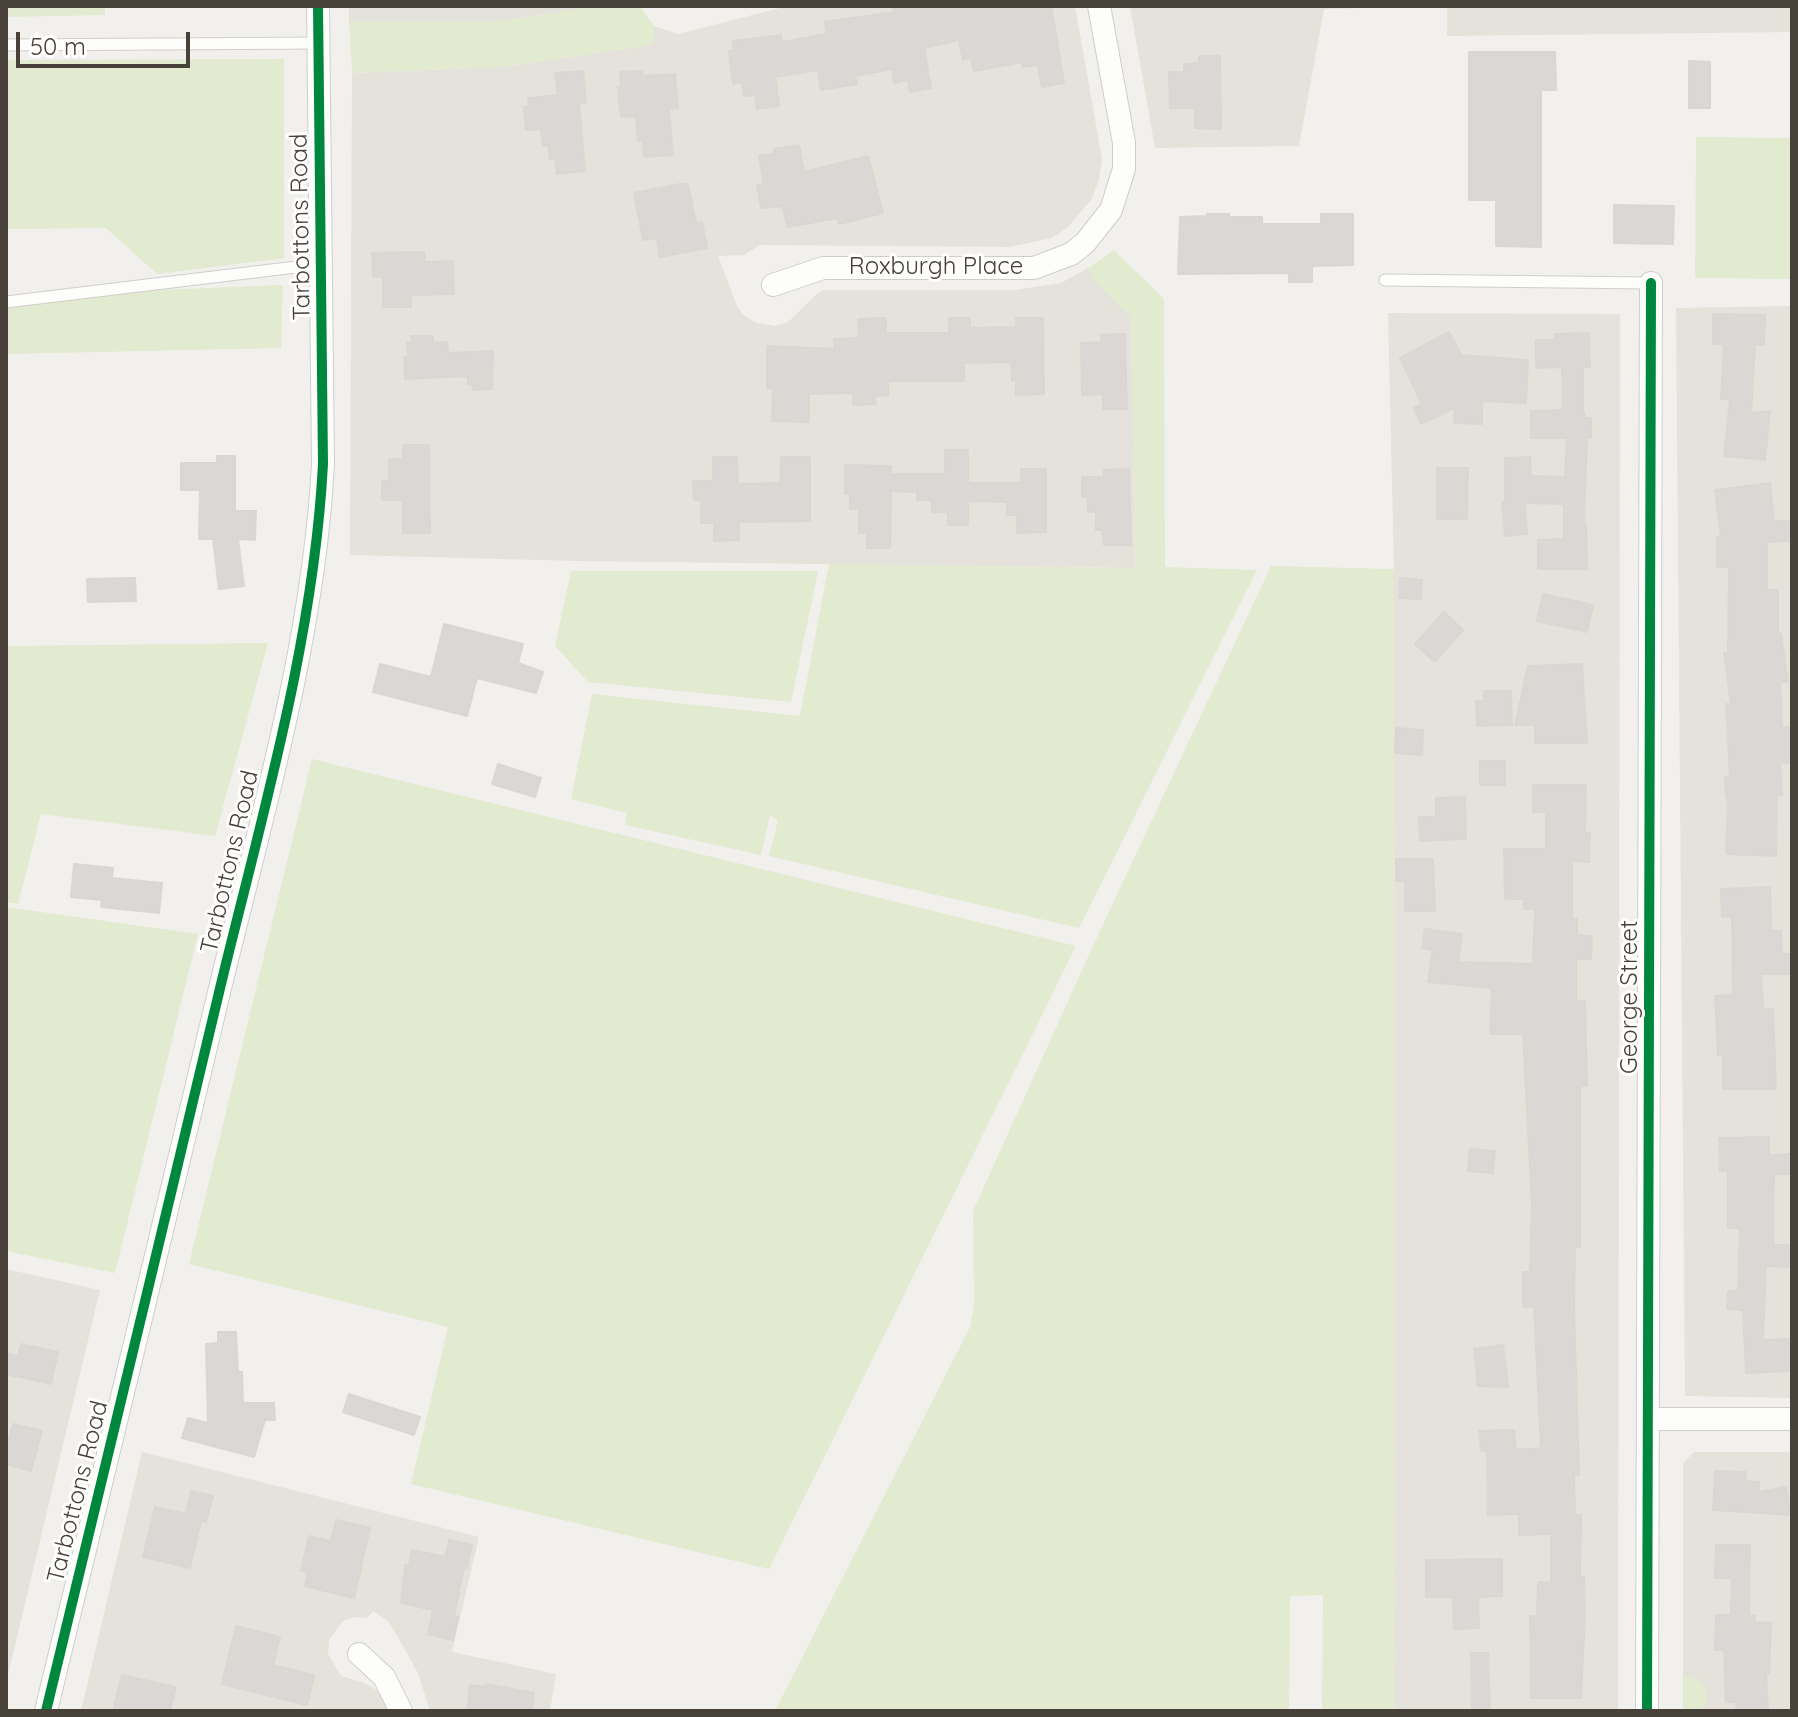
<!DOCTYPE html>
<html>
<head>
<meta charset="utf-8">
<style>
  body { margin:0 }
  #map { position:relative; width:1798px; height:1717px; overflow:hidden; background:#f2f0ed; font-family:Quicksand,sans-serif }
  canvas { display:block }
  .frame { position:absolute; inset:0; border:8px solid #484139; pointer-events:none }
  .scale { position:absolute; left:16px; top:32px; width:174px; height:36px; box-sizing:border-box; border:4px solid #484139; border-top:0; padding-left:10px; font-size:24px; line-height:28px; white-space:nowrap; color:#484139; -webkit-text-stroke:6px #fff; paint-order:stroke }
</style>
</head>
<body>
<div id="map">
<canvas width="1798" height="1717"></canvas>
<div class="frame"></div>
<div class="scale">50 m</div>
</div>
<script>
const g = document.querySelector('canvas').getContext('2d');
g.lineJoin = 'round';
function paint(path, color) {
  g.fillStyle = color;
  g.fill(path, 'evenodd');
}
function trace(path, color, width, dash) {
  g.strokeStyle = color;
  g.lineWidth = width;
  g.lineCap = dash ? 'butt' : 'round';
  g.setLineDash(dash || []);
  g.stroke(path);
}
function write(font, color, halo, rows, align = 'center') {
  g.font = font + ' Quicksand,sans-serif';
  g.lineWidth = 6;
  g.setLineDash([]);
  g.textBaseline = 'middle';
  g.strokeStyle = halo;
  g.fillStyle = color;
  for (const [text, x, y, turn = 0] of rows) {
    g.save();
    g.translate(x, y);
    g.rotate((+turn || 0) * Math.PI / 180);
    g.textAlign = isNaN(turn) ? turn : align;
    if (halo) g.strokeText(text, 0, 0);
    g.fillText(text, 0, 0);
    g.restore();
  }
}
const residential = new Path2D(`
  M349,6H598L503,21H349Z
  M788,6H1075L1102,159L1099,180L1091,200L1068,227L1052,238L1009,247L760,245L744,255L718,256L737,306L743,315L757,323L775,326L788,322L818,293L825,290H1014L1061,283L1088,268L1093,278L1131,317L1135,568L578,561L350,555L352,73L501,67L652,45L654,26L678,34Z
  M1130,6H1792V32L1447,36V6L1324,9L1299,146L1155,148Z
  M1792,306V1398L1685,1396L1676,308Z
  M1388,313L1620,314L1618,1711H1395L1394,569Z
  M6,1269L100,1290L6,1683Z
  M142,1452L479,1537L452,1652L556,1674L550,1711H430L418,1673L398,1637L388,1621L373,1611L367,1618L354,1617L342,1622L329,1640L328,1654L341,1676L364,1683L386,1695V1711H81Z
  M1694,1452H1792V1711H1683V1463Z`);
const green = new Path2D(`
  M6,6H105V15L6,17Z
  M598,6H640L654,26L653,45L501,67L352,73L349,21H503Z
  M284,59V258L157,274L106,228L6,229V60Z
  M1696,137L1792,138V279L1695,278Z
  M1114,250L1164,299L1165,567L1257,570L1079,928L769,856L778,820L770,815L761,855L625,825L627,813L571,799L592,694L800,716L829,564L1135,568L1131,317L1093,278L1088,268Z
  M283,285L281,348L6,354V296Z
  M1271,566L1394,569L1395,1711H1322L1323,1595L1290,1596L1289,1711H775L970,1327L974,1306L973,1211L1092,948Z
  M571,571H818L791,702L588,682L555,646Z
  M268,643L215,836L41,814L18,904L6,902V646Z
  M312,759L1076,946L769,1569L411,1484L448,1327L189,1264Z
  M6,907L198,934L115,1273L6,1251Z
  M1683,1675C1703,1677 1714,1694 1701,1711H1683Z`);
const building = new Path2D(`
  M893,6H1051L1064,83L1042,87L1038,65L1023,67L1022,62L974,71L971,58L963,60L959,40L924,48L931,88L910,92L908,80L894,83L892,69L855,76L857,84L821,90L818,70L775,77L779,106L757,109L755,95L744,96L742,82L733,84L729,51H734L733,41L781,35L782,42L827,34L825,22L894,12Z
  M1469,52H1555L1556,90H1541V247L1496,246V200H1469Z
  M1199,56H1220L1221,129L1195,128V108H1170L1169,72H1184V64L1199,63Z
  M1689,61L1710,62V108H1689Z
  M583,71L586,102L579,103L585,171L557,174L555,158L550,159L548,145L543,146L541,129L526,130L524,107L529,106L528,98L558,95L555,73Z
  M642,71V76L675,74L678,108L669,109L673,155L644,157L643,141H638L636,116L621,117L618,87H621L620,72Z
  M799,145L804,172L868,156L883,213L839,224L838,218L787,227L783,206L761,208L757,185L764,184L759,156L774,154V149Z
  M680,184H688L696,223L702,222L707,248L660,257L657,238L643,240L634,193Z
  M1614,205L1674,206L1673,244L1614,243Z
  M1207,214H1229V217H1262V224H1321V214H1353V265L1312,266V282H1289V273L1178,274L1180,217L1207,216Z
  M424,252L425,262L453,261L454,294L411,295V307H383V277H373L372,253Z
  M1713,314L1765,315L1764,345L1755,344L1751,413L1770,411L1765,460L1724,456L1730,399H1721L1724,344H1713Z
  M886,318V333H949V318H970V328L1016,327V318H1043L1044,394L1016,395V381H1012L1011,362L964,363V381H888V395L875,396L876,404L853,405V393L809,394V422L772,421L773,388H767V346L835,349L834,339L859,338L858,319Z
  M1449,332L1461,355L1528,360L1526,403L1482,401V424L1454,423L1455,408L1421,424L1414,408L1422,404L1400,358Z
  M1589,333L1590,367H1583V410L1585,418H1591V438H1587L1584,523H1586L1587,569H1538V540L1564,539V504L1525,503L1527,534L1505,536L1502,502H1505V458L1530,457L1531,476L1565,477L1567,438H1531V411L1563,410L1562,367L1536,368V340H1555V334Z
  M1125,334L1127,409H1103V394L1082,395L1081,343L1101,342V335Z
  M411,336H433V343L447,342L448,353L493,351L492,389L473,390L472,384H468V376L405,379L404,357H408L407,343H412Z
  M403,445H429L430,533H403V500H382V481H389V459H403Z
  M945,450H968V483H1021V469H1046V532L1017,533V515H1007V502L968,501V525H948V512H932V500H917V492L891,491L890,548H867V533H859V509H850V494H845V465L891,466V474H945Z
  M217,456H235V511H256L255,540L238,539L244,586L219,589L213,539H199L200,490H181V463H217Z
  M713,457H737L738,484L780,483L781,457H810V521L739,522V540L714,541V523H701V500H694L693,481H713Z
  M1437,468H1468L1467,519H1437Z
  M1129,469L1131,545H1104L1102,530H1096V512H1088V496L1082,497V477H1104V470Z
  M1770,483L1774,521H1792V541L1767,542V590H1778V634H1781L1788,682H1780L1782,728L1792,727V762L1780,763L1782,795L1777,796L1776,856L1726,854L1728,798H1726L1725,778L1730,777L1726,704H1731L1724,653H1728L1729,567H1717V537H1721L1715,490Z
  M135,578L136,601L88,602L87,579Z
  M1400,578L1422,580L1421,599L1399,598Z
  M1543,594L1593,605L1587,632L1537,621Z
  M1444,612L1463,630L1435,662L1415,644Z
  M444,624L523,644L518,663L543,672L536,693L477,678L467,716L373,692L380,664L431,677Z
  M1582,664L1587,743H1535V725H1515L1528,666Z
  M1484,691H1511L1512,725L1477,726L1476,701H1484Z
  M1396,728L1423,730L1422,755L1395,753Z
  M1480,761H1505V785H1480Z
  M498,764L541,778L535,797L492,784Z
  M1533,785H1586L1585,833H1590L1589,862L1572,861V919H1577V935L1592,936L1591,959H1576V1002L1585,1001L1587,1086H1580V1247L1575,1246L1574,1307L1579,1475H1574L1575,1515H1581L1580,1577H1584L1585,1616L1581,1698H1531L1530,1616H1537L1538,1582L1551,1583V1534L1519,1535V1514L1488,1515L1487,1451H1481L1479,1431L1514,1430L1516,1450L1541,1448L1534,1307H1523V1272H1530L1532,1205L1523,1034H1490L1492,988L1428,982L1433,950L1422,948L1425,929L1462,934L1458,962L1533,964L1535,909H1524V899H1505L1504,849H1546V812H1533Z
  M1465,797L1466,839L1420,841L1419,817H1436V798Z
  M1396,859H1433L1435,911H1405V881H1396Z
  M74,864L113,868L112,878L162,883L159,913L101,907L102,900L71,897Z
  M1770,887L1771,931H1781L1782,954H1792V974H1761L1763,1010L1773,1009L1776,1089H1723V1055H1718L1715,996L1733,995L1732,916L1722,917L1721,889Z
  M1769,1137V1155L1792,1154V1174H1774L1773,1245H1792V1267L1766,1266L1763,1340L1792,1339V1371L1746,1373L1743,1310L1727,1309L1728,1291H1738L1740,1228H1728V1171H1720L1719,1138Z
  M1470,1149L1495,1151L1493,1173L1468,1171Z
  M218,1332H236L238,1372H242L243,1403H274L275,1420H265L254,1457L182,1438L188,1418L208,1423L206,1344L218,1343Z
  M21,1344L58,1352L51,1384L6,1374V1353L18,1356Z
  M1503,1345L1508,1387L1478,1386L1474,1349Z
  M349,1394L420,1417L414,1435L343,1412Z
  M13,1424L42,1431L31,1471L6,1464V1449Z
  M1715,1471L1746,1472L1745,1481L1759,1482V1492L1786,1487L1791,1515L1713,1510Z
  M191,1491L213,1496L206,1522L201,1521L190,1568L143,1557L155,1507L186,1514Z
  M336,1520L370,1528L354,1598L305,1586L308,1572L301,1571L309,1536L331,1541Z
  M449,1540L472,1545L467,1568L464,1567L454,1616L458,1617L453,1640L428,1634L433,1610L401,1603L405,1565L409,1566L412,1550L445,1557Z
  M1716,1545H1750L1749,1616H1755V1622L1771,1623L1769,1674H1766L1768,1711H1737L1736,1702H1726L1724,1650H1715L1716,1615H1731L1732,1578H1715Z
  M1502,1559V1596L1478,1597L1479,1628L1454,1629L1453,1597H1426V1560Z
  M236,1626L280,1637L273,1665L314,1675L307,1705L222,1684Z
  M1471,1653H1488L1490,1711H1472Z
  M122,1675L176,1687L170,1710L158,1707L156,1711H113Z
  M486,1684L534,1693L532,1711H467L470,1685L485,1687Z`);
const service = new Path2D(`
  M6,45L318,43
  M1385,280L1651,283
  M6,302L321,264`);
const minor = new Path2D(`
  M773,285L823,268H1034L1071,254L1085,243L1111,210L1124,169V143L1099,6
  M1650,1419H1792
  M359,1654L384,1677L401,1711
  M46,1711C105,1467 164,1224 222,980C263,812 314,637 323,464L318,6
  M1647,1711L1651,283`);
const cycleway = new Path2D(`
  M46,1711C105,1467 164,1224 222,980C263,812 314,637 323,464L318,6
  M1647,1711L1651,283`);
const streetNames = [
  ["Tarbottons Road",301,227,-91],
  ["Roxburgh Place",936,267],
  ["Tarbottons Road",230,862,-77],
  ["George Street",1630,997,-90],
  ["Tarbottons Road",78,1492,-76]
];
paint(residential, '#e5e1db');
paint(green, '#e2eacf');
paint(building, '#dad7d4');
trace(building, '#dad7d3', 2);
trace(service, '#d0cecb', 13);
trace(minor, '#d0cecb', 24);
trace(service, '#fdfdfc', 11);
trace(minor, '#fdfdfc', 22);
trace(cycleway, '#00873e', 10);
write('24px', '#484139', '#fff', streetNames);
</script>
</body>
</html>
